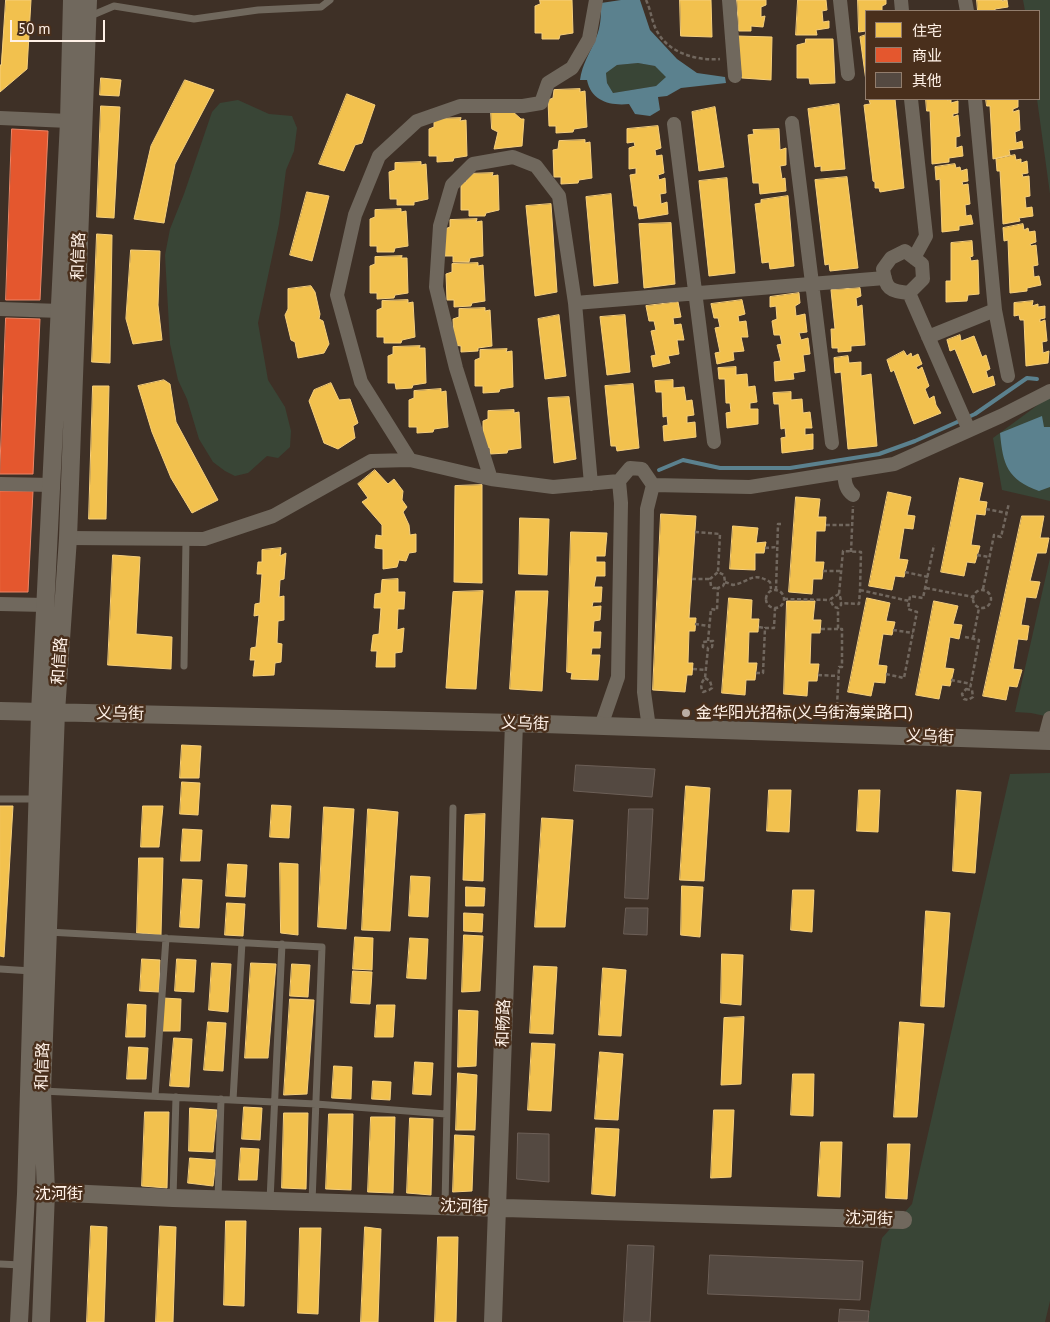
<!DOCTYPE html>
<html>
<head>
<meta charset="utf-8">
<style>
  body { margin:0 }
  #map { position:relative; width:1050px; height:1322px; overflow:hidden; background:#3e3026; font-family:"PT Sans","Noto Sans SC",sans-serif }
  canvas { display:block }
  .legend { position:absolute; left:865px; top:10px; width:175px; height:90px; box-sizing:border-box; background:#492f1c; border:1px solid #927d6d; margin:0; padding:6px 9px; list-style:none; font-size:15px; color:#fff1e7 }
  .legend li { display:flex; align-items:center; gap:10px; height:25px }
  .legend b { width:25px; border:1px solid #927d6d }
  .scale { position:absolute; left:10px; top:20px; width:95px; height:22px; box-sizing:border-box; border:2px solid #fff1e7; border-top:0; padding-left:6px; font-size:15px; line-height:18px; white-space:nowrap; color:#fff1e7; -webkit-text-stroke:4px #492f1c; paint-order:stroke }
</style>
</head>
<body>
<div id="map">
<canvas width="1050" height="1322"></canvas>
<ul class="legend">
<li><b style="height:14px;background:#f2c14e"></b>住宅</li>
<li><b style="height:14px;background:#e4572e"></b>商业</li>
<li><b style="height:14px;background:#544941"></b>其他</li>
</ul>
<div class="scale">50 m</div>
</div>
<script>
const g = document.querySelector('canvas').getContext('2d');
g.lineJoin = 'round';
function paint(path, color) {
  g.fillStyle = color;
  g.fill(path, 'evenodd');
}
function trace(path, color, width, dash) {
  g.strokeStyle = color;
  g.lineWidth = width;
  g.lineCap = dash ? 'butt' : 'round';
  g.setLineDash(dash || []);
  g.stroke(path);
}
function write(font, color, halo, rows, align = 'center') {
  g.font = font + ' "PT Sans","Noto Sans SC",sans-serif';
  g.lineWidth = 5;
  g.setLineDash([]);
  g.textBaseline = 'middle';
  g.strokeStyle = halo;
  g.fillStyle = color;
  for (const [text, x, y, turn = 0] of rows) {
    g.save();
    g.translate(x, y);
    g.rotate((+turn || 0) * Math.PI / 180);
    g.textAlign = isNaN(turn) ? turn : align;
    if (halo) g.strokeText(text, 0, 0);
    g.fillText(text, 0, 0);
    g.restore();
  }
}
const green = new Path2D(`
  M1023,0H1050V194L1037,99H1039V11H1025Z
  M638,63L655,66L667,77L656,86L613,93L607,83L606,73L617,65Z
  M238,100L269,114L292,116L297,128L294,151L286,170L279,224L258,323L268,380L285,407L291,431L290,447L278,458L267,456L248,473L235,476L225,471L213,462L199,439L187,399L178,380L170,344L165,255L170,229L184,194L212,112L220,103Z
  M1050,396V501L1002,490L993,438Z
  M1050,558V717L1031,713L1015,712Z
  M1050,773V1301L1045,1322H868L882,1238L912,1204L1010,774Z`);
const water = new Path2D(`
  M621,0H640L650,30L677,59L697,73L725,77L726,83L681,88L667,96L658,97L660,110L650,116L635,114L629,104C610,106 591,101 587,80H580C582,64 590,53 596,38C601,27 601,15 601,3ZM638,63L655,66L666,77L656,86L613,93L607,83L606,73L617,65Z
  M1042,416L1044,427H1050V487L1039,491C1007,479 1003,465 1000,433Z`);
const homes = new Path2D(`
  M6,0H31L27,69L0,92V65H1Z
  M540,0H572L573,33L560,35L559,39H542V33H535V6L540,4Z
  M680,0H711L712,37L681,36Z
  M737,0H766V5L761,7V17L765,16L763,27L751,26V31H739Z
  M798,0H826L827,10L822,11L823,22L829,21V28L816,30L817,35H796Z
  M858,0H886V4L882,6V11H866V31L859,32Z
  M977,0H1002V1L1007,0L1008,7L995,9V11H978Z
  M866,35V81L860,37Z
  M737,36L772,37L771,80L742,78Z
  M806,39H833L835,83L810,84L809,78H797V45L805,43Z
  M101,78L121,80L119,96L100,95Z
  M185,80L214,90L175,164L164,223L134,219L151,146Z
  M580,89V92L585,91L587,127L574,129L573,132L556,133V126H549L548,100L553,98L554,90Z
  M347,94L375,105L362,143L355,145L344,171L319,164Z
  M869,99H895L904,188L880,192L879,188H875V182L873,181L864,105L870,104Z
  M926,99H946L947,100L951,99V103L958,101V113L953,114V117L958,115L960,136L956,137V148L962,146L963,156L949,158V162L932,164L930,111H927Z
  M986,99H1018V107L1013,109V112L1019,110L1020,130L1015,132L1016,143L1022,141L1023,148L1009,150L1010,155L993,159L990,106H987Z
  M839,104L845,169L821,171V166L815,167L808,109Z
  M101,106L120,107L114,218L97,217Z
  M715,107L724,167L699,171L692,112Z
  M491,111H512L521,119H524L522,146L494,149L498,132L492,129Z
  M461,118L460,121L466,120L467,156L454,158L453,161L437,162V156H429V129L434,127V119Z
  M658,126L661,148L655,150L656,156L662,155L664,173L658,175L659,180L665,178L666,193L660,194L661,204L667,202L668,214L639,219L637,206H634L630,175L636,174V168L629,169V148L635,146L634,142L627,143V129Z
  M779,129L780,150L786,148V165L780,166L782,179L785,178L786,191L760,194L759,183H753L748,135L754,134L753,130Z
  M585,140V143L590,142L592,178L579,180L578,183L561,184V177H554L553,150L558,149L559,141Z
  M1015,155L1016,160L1021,159V163L1027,161L1028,173L1022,174L1023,177L1029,176L1030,196L1025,197L1026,208L1032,207L1033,216L1019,218L1020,221L1003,224L1000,171H997L996,159Z
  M421,162V165L426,164L428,199L414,202V205H397V199H390L389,172L395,170V163Z
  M955,164L956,168L960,167L961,171L967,169L968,181L962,182L963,185L968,184L970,204L965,205L966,216L971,215L973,224L959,226V230L942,232L940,179L936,180L935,167Z
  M493,173L492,176L498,175L499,210L486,213L485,216H469V210H461V183L466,182V174Z
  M847,177L858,268L830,271L829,264L825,265L815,180Z
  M727,178L735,273L709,276L699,181Z
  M307,192L329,196L312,261L290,255Z
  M611,194L618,283L594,286L586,197Z
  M788,196L794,266L770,269L769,262L762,263L755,204L761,203V200Z
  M551,204L557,292L535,296L526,206Z
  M401,209V212L406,211L408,246L395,248L394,252H377V246H370V219L375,217V210Z
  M477,219L476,222L482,221L483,256L470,258L469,262H453V256H445V229L450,227V220Z
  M671,223L675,284L644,288L639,224Z
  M1023,224L1024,230L1028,228L1029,232L1035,231L1036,242L1030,244L1031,246L1036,245L1038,265L1033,266L1034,277L1039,276L1041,285L1027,288V291L1010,293L1008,240L1004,241L1003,228Z
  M97,234L112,235L110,363L92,362Z
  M972,241L973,256L970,257L971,261L978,260L979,294L968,295L967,301L946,302V281H951V243Z
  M131,250L160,251L158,305L162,340L133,344L126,319Z
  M402,256L401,258H407L408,293L395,295L394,298L377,299V293H370V266L375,264V257Z
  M478,263V266L483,265L485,301L472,303L471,306L454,307V300H447L446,274L452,272V264Z
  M311,286L315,292L320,314L319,319L323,321L329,344L324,353L298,358L295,342L291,340L285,315L288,309V289Z
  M860,288L861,296L856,298L857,307L862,305L865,345L851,346V351L838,352V348H832L831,329H835L831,290Z
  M799,293L800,303L795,306L796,316L805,314L807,332L799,333L801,340L808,338L810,354L803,355L805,371L793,373L794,379L775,381L774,362L781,361L777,345L782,344L780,335H774L772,321L777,319L776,306L770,307V297Z
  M408,300V303L413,302L415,337L402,340L401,343H384V337H377V310L382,308V301Z
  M742,300L745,314L738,316L739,322L746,321L748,337H741L744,351L733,352L734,360L717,364L715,353L720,352L715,328L720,327L718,318H714L711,304Z
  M1033,301L1032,306L1038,304V307L1045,306V318L1040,319V322L1045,320L1047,341L1042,342L1043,353L1049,351L1048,363L1026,366L1024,320H1020L1019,315L1014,316V303Z
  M678,302L681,317L673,318L674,325L681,324L684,340H677L679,354L668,356L670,363L653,367L651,356L656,355L651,331L656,330L654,321H649L646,306Z
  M485,308V311L490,310L492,346L478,348V351L461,352V346L454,345L453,319L459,317V309Z
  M559,315L566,376L545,379L538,319Z
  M625,315L630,372L607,375L600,317Z
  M960,335L961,341L974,336L982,357L986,355L990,369L986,371L988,378L993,376L995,385L973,393L955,349L950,351L947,340Z
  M420,346L419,348H425L426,383L413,385L412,388L396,389L395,383H388V356L393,354V347Z
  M507,349L506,352L512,351L513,387L500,389L499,392L483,393V386H475V360L480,358V350Z
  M904,351L907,356L911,353L912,357L918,354L922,364L916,367L918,370L922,367L929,386L925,389L929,399L934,396L936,405L941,413L914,424L894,370L891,372L887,360Z
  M848,356L849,363L861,362V376L871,374L877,446L848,449L841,372L835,373L834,358Z
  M736,367V375L747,374L748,387L755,386L757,402L750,403V409H758V424L727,428L726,413L731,412L730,403H726L725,379H719L718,368Z
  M164,380L170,384L176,422L218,500L192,513L171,478L152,432L138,386Z
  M673,380V388L684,387L686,401L692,400L694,415L687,416V423L695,422L696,437L664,441L663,426L668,425L667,416L663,417L662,392H656L655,381Z
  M331,383L339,400L350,399L358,423L353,426L355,438L338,449L324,443L309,401L314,390Z
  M633,384L639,448L617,451L616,446H611L605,386Z
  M93,386H109L106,519H89Z
  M441,389V392L446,391L448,427L434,429L433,432L417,433V427H409V400L414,398V391Z
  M791,392V400L802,399L803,413L810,412L812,428H805V435L813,434V449L782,453L781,438L786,437L785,428L781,429L779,404H774L773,393Z
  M569,397L576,459L554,463L548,398Z
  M514,410V413L519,412L521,448L508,450L507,453L490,454V448L483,447V421L488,419V411Z
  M375,470L388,484L394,479L403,491L402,500L407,507L403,512L409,525L410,535L416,534V552L409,553L406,561L399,560L397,567L383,569V549L375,548L376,535L382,536V525L362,502L368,498L358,484Z
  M960,478L983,483L979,501L987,502L985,515L976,514L971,545L980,546L975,563L967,562L964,576L941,572Z
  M482,485V583L454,582L455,486Z
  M888,492L911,497L907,515L915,516L913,529L904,528L899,559L908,560L904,577L895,576L892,590L869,586Z
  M796,497L820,499L818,517H826L825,531H816L815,562H824L822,579H813L812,594L789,592Z
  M661,514L696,516L689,618H696L695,631H689L688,663H693L692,675H687L685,692L653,690Z
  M1022,516H1044L1040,538H1049L1046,553H1037L1030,581L1040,582L1036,598L1026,597L1021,625L1029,626L1027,640L1018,639L1013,669L1022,670L1017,687L1009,686L1006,700L983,696Z
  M520,518L549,519L547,575L519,574Z
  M733,526L758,528L756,543L766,542L764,553H755V570L730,569Z
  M571,532L607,533L605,556H596V562H605V576H596L594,587H602L601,602H593L592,607L601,606L600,620L594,621L593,632H601L600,648H592L591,655H600L598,680L571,679L572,673L567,672Z
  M281,548L280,556L286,553L284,579L280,580L279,597L284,596V620L278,621L277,643L282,644L281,662L275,663L274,675L253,676L255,660H250L251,648L256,647L259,615L254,616L255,604L260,603L262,574H257L258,562H262V550Z
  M113,555L140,557L136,634L172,637L171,669L108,665Z
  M398,579V592H405L404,609H398L397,630L404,628L402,652L395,653V667H376L377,651H371L373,635L379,634L381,608H374L375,594L381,593L382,580Z
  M483,591L476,689L446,688L453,592Z
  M516,591H548L542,691L510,689Z
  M729,598L752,600L751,619H759L758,632H749L748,663H757L755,680H746L745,695L722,693Z
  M867,598L890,603L886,621L895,622L892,635L883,634L878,665L887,666L885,683L874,682L871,696L848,692Z
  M787,601H815L813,620H821L820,633H811L810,664H819L817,681H808L807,696L784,694Z
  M934,601L958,606L953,624L962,625L959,639L950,637L945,668L954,669L950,686L942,685L939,699L916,695Z
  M182,745L201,746L199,778H180Z
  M182,782L200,783L198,815L180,814Z
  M686,786L710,788L704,881L680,880Z
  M769,790H791L789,832L767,831Z
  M859,790H880L878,832L857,831Z
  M957,790L981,792L975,873L953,871Z
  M272,805L291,806L289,838L270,837Z
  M0,806H13L4,957L0,956Z
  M143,806H163L159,847H141Z
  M324,807L354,809L346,929L318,927Z
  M368,809L398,812L390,931L362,930Z
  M485,814L483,881L463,880L465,815Z
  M542,818L573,820L565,927H535Z
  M183,829L202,830L200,861H181Z
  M139,858H163L161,935L137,933Z
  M280,863L298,864V935L281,933Z
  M228,864L247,865L245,897L226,896Z
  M411,876L430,877L428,917L409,916Z
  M183,879L202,880L199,928L180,927Z
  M682,886L703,887L700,937L681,935Z
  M466,887L485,888L484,906H466Z
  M793,890H814L812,932L791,930Z
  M227,903L245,904L243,936L225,935Z
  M926,911L950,913L944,1007L921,1006Z
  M464,913L483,914L482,932L464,931Z
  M464,935L483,936L480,991L462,992Z
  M355,937L373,938L372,970L353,969Z
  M410,938L428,939L426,979L407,978Z
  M722,954L743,955L741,1005L721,1003Z
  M142,959L160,960L159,992L140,991Z
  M177,959L196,960L194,992L175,991Z
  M212,963L231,964L228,1012L209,1010Z
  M251,963L276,964L268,1058H245Z
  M292,964L310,965L308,997L290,996Z
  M534,966L557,967L553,1034L530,1033Z
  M603,968L626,970L621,1036L599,1035Z
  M353,971L372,972L370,1004L351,1003Z
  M163,998L181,999L180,1031H161Z
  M290,999L314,1000L307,1094L284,1095Z
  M128,1004L146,1005L145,1037H126Z
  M377,1005H395L393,1037H375Z
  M459,1010L478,1011L476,1066L458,1067Z
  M744,1017L741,1084L721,1085L724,1018Z
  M208,1022L226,1023L223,1071L204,1070Z
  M900,1022L924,1024L917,1117H894Z
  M174,1038L192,1039L189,1087L170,1086Z
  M532,1043L555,1044L551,1111L528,1110Z
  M129,1047L148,1048L146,1079H127Z
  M600,1052L623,1054L618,1120L595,1119Z
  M415,1062L433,1063L431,1095L413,1094Z
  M334,1066L352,1067L351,1099L332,1098Z
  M458,1073L477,1075L475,1130H456Z
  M793,1074H814L813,1116L791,1115Z
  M373,1081L391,1082L390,1100L372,1099Z
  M244,1107L262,1108L260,1140L242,1139Z
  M190,1108L217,1110L213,1152L189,1151Z
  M714,1110H734L731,1177L711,1178Z
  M145,1112H169L167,1188L142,1186Z
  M284,1113H308L306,1189L282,1188Z
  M329,1114H353L351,1190L326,1189Z
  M371,1117H395L393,1193L368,1192Z
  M410,1118L433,1119L431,1195L407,1193Z
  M596,1128L619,1129L615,1196L592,1194Z
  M455,1135L474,1136L472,1191L453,1192Z
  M821,1142H842L840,1197L818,1196Z
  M888,1144H910L907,1199L886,1198Z
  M241,1148L259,1149L257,1180H239Z
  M190,1158L216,1160L213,1186L188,1183Z
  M226,1221H246L244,1306L224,1305Z
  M91,1226L107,1227L104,1322H87Z
  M160,1226L176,1227L173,1322H156Z
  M365,1227L381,1229L378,1322H361Z
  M300,1228H321L318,1314L298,1313Z
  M438,1237H458L456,1322H435Z`);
const shops = new Path2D(`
  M12,129L48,131L40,300H6Z
  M6,318L40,319L33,474H0Z
  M0,491H33L28,592H0Z`);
const stream = new Path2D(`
  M659,470L683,460L720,468H790L879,454L915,441L975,414L1027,378L1037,379`);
const building = new Path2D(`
  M576,765L655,769L652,797L574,791Z
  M629,809H653L648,899L625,898Z
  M626,908H648L647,935L624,934Z
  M518,1133L549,1134V1182L517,1179Z
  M628,1245L654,1246L650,1322H624Z
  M710,1255L863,1261L860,1300L708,1294Z
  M840,1309L869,1311L868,1322H839Z`);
const path = new Path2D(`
  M646,0C651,10 652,24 658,33C670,54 699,61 720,59
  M986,509L1007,513
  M826,525H852
  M695,532L720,534L718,572
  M765,548L777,547
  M851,552L853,506
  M977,555L989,557
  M823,571H841
  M905,572L928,577
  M692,579H710
  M725,582L733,585C750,582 752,571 770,582L771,589
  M926,588L973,597
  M983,589L994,535L1001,537L1009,503
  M973 599a9 9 0 1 1 18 0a9 9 0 1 1-18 0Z
  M766 599a9 9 0 1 1 18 0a9 9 0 1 1-18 0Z
  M776,590L778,524H783
  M860,590L909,601
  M839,594L832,598L830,600L834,607L838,608L841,605C841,601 841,598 839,594L843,551L861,552L860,590L859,604L841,603
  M784,599L830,600
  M695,624L709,626
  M759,627L765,628
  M821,629H838
  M893,630L913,633
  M965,637L979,640L970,689
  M973,639L979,608
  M708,641L711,609L717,610L718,588L723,586L725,582L724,575L718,572L710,579L711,586L713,588H718
  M693,669L706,670
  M756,673H763L765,628H774L775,608
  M886,674L904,678L917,612L908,609L910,596L923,598L934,545
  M818,675L838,676
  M705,678L710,681L712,688L709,690L703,692C700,686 701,683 705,678L708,648L712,647L713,641L703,642V647L708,648
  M951,680L971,684
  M966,689L972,690L973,697L968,700L964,699L962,694Z
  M837,706L839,667H842V629H838V608`);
const service = new Path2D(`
  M88,17L114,6L194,19L258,10L321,7L330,0
  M184,666L186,539
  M0,799H37
  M48,932L322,947L312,1202
  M0,969L32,971
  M42,1091L316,1104L446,1114
  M155,1096L166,938
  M233,1100L242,942
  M173,1197L176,1097
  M218,1199L221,1099
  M270,1200L282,944
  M445,1206L453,808
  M0,1264L21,1265`);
const minor = new Path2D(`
  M596,0L589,39L572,68L548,83L541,103L523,106H460L417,121L379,156L355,215L337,295L361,382L410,460L491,479L553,487L619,481
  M729,0L735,76
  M840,0L848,74
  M901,0L902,11
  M965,0L967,11
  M911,99L926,236L914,258
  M0,118L69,121
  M792,123L832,443
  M674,124L714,442
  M905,251L922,264L923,279L909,293C889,291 886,289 883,269L891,258Z
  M909,293L969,430
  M575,303L885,278
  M0,309L61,311
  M995,310L1008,376
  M928,337L995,310L975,99
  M844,472C845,482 845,489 853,495
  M491,479L456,368L436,287L440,226L452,185L473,164L513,157L536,166L559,196L575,303L591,484
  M0,484L52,485
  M653,485L750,487L894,464L1001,416L1050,391
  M68,538L204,539L273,516L371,461L410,460
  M0,604L45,605
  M601,726L618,677L621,503L619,481L630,468L642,469L653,485L647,509L644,692L649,728
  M1044,741L1050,718`);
const tertiary = new Path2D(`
  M0,711L514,723L1050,741
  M34,1193L46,1192L173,1198L903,1220
  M19,1322L26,1194L40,713L69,121L72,0
  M41,1322L46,1192L42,1091L56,712L68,538L88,0
  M493,1322L514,723`);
const markers = [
  [686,713,5,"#bbada3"]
];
const streetNames = [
  ["和信路",79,256,-88],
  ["和信路",60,661,-86],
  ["义乌街",120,714,1],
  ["义乌街",525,724,2],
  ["义乌街",930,737,2],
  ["和畅路",504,1023,-88],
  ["和信路",43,1066,-88],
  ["沈河街",59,1194],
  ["沈河街",464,1207,2],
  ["沈河街",869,1219,2]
];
const poiNames = [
  ["金华阳光招标(义乌街海棠路口)",696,713]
];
paint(green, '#394536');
paint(water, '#5b818e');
paint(homes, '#f2c14e');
trace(homes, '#f6cf7c', 1);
paint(shops, '#e4572e');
trace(shops, '#ec8566', 1);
trace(stream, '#5b818e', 4);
paint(building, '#544941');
trace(building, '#6c5f57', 1);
trace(path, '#71675e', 2.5, [4, 2.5]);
trace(service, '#70685d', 7);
trace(minor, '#70685d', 14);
trace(tertiary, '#70685d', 18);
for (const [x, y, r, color] of markers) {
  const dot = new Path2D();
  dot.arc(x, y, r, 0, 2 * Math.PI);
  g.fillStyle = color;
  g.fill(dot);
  trace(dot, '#492f1c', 2);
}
write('16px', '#fff1e7', '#492f1c', streetNames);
write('16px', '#fff1e7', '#492f1c', poiNames, 'left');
</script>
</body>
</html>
